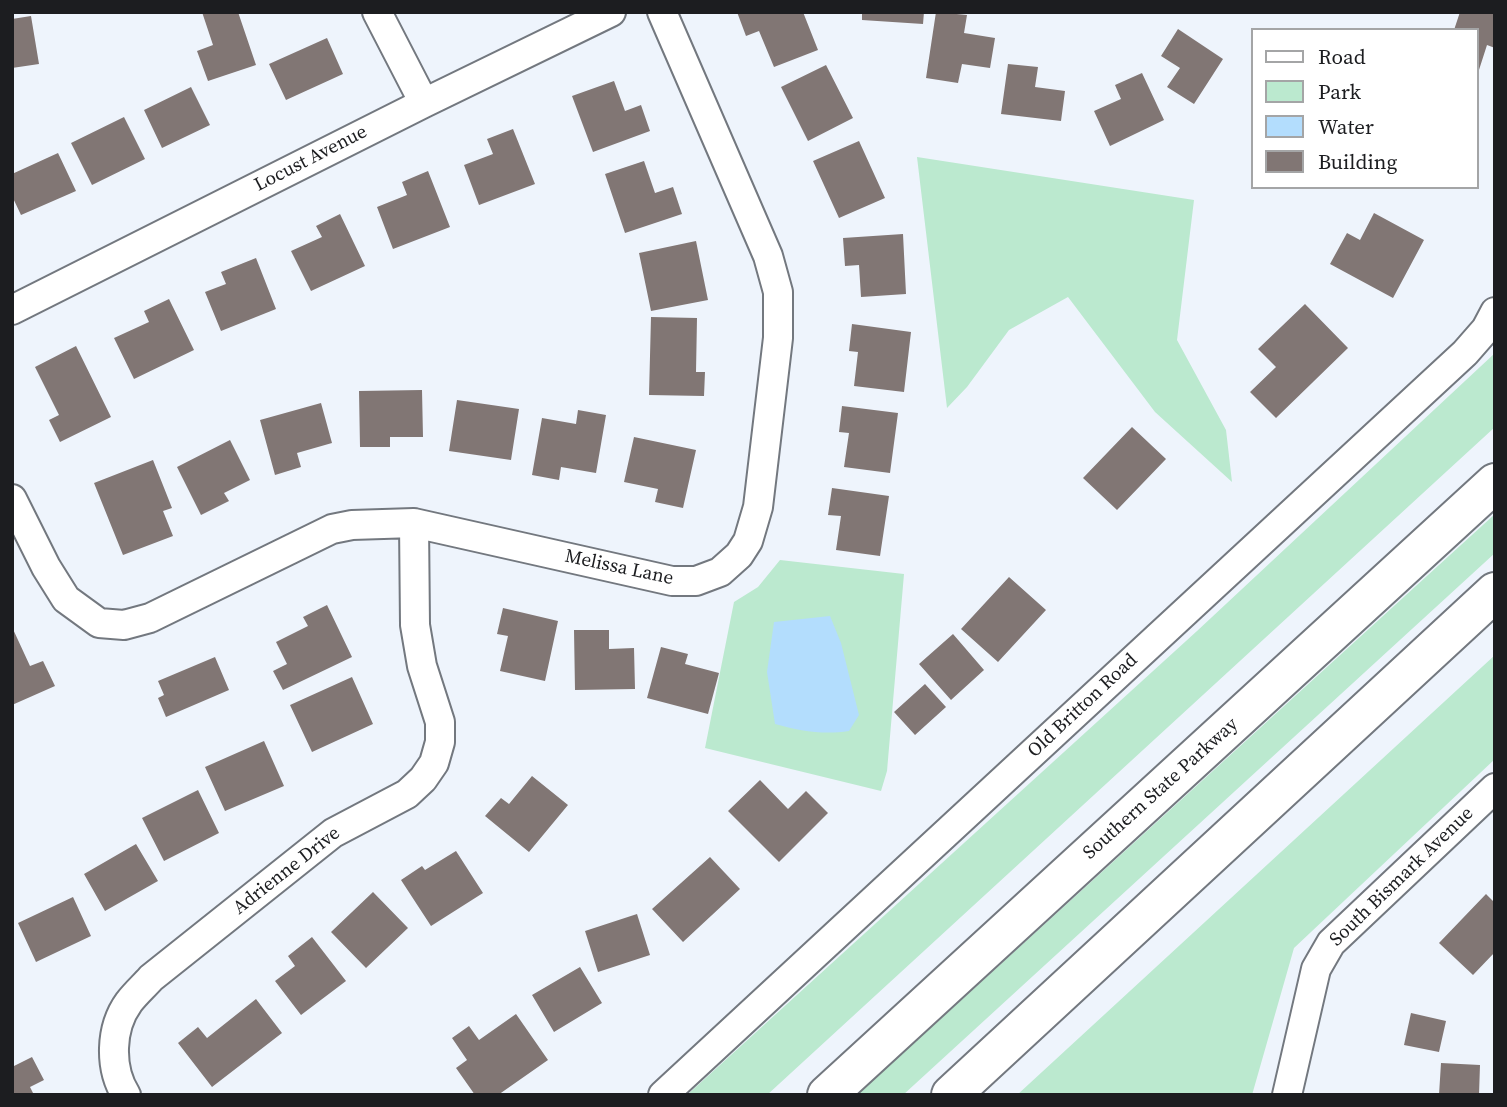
<!DOCTYPE html>
<html>
<head>
<meta charset="utf-8">
<style>
  body { margin:0 }
  #map { position:relative; width:1507px; height:1107px; overflow:hidden; background:#eef4fc; font-family:"Source Serif 4",serif }
  canvas { display:block }
  .frame { position:absolute; inset:0; border:14px solid #1c1d20; pointer-events:none }
  .legend { position:absolute; left:1251px; top:28px; width:228px; height:161px; box-sizing:border-box; background:#fff; border:2px solid #a4a5a6; margin:0; padding:9px 12px; list-style:none; font-size:21px; color:#1c1d20 }
  .legend li { display:flex; align-items:center; gap:14px; height:35px }
  .legend b { width:35px; border:2px solid #a4a5a6 }
</style>
</head>
<body>
<div id="map">
<canvas width="1507" height="1107"></canvas>
<div class="frame"></div>
<ul class="legend">
<li><b style="height:9px;background:#fff"></b>Road</li>
<li><b style="height:19px;background:#bbe9cf"></b>Park</li>
<li><b style="height:19px;background:#b3ddfd"></b>Water</li>
<li><b style="height:19px;background:#817674"></b>Building</li>
</ul>
</div>
<script>
const g = document.querySelector('canvas').getContext('2d');
g.lineJoin = 'round';
function paint(path, color) {
  g.fillStyle = color;
  g.fill(path, 'evenodd');
}
function trace(path, color, width, dash) {
  g.strokeStyle = color;
  g.lineWidth = width;
  g.lineCap = dash ? 'butt' : 'round';
  g.setLineDash(dash || []);
  g.stroke(path);
}
function write(font, color, halo, rows, align = 'center') {
  g.font = font + ' "Source Serif 4",serif';
  g.lineWidth = 6;
  g.setLineDash([]);
  g.textBaseline = 'middle';
  g.strokeStyle = halo;
  g.fillStyle = color;
  for (const [text, x, y, turn = 0] of rows) {
    g.save();
    g.translate(x, y);
    g.rotate((+turn || 0) * Math.PI / 180);
    g.textAlign = isNaN(turn) ? turn : align;
    if (halo) g.strokeText(text, 0, 0);
    g.fillText(text, 0, 0);
    g.restore();
  }
}
const green = new Path2D(`
  M917,157L1194,200L1177,340L1226,430L1232,482L1155,412L1068,297L1009,330L967,387L947,408Z
  M1495,353V427L767,1095H687L1197,631Z
  M1495,514V553L903,1095H857Z
  M780,560L904,574L887,771L881,791L705,748L734,602L758,587Z
  M1495,655V759L1294,948L1252,1095H1017Z`);
const water = new Path2D(`
  M830,616L841,643L859,715L849,731C823,735 800,731 775,724L767,672L774,622Z`);
const building = new Path2D(`
  M202,12H238L256,65L208,81L197,51L213,45Z
  M737,12H803L818,50L774,67L759,31L746,36Z
  M862,12H924L923,24L862,20Z
  M936,12L967,15L964,33L995,38L990,68L962,64L958,83L926,78Z
  M1460,12L1495,13V48L1487,45L1478,73L1477,30H1454Z
  M31,16L39,64L12,68V19Z
  M1178,29L1223,59L1194,104L1167,87L1180,68L1161,56Z
  M327,38L343,74L286,100L269,64Z
  M1008,64L1038,67L1035,87L1065,91L1061,121L1001,114Z
  M826,65L853,118L808,141L781,87Z
  M1142,73L1164,120L1110,146L1094,111L1121,99L1115,85Z
  M614,81L625,111L641,105L650,131L593,152L572,96Z
  M191,87L210,125L162,148L144,110Z
  M124,117L145,159L92,185L71,143Z
  M513,129L535,184L479,205L464,165L493,154L487,139Z
  M859,141L885,198L839,218L813,161Z
  M58,153L76,191L21,215L12,196V174Z
  M644,161L655,193L673,187L682,214L625,233L605,174Z
  M428,171L450,227L393,249L377,207L407,195L402,182Z
  M1374,213L1424,240L1393,298L1330,264L1347,233L1360,240Z
  M340,214L365,266L311,291L291,251L322,237L316,226Z
  M903,234L906,294L861,297L859,265L845,266L843,238Z
  M696,241L708,300L651,311L639,253Z
  M256,258L276,309L221,331L205,292L226,284L221,272Z
  M169,299L194,350L134,379L114,338L149,322L144,311Z
  M1305,304L1348,348L1276,418L1250,392L1276,367L1258,349Z
  M651,317L697,318L696,372H705L704,396L649,395Z
  M852,324L911,332L904,392L854,386L858,352L849,351Z
  M76,346L111,417L60,442L49,420L59,415L35,367Z
  M422,390L423,437H390V447H360L359,391Z
  M457,400L519,409L511,460L449,451Z
  M321,403L332,443L297,453L301,467L275,475L260,420Z
  M842,406L898,413L890,473L844,467L849,433L839,432Z
  M578,410L606,415L596,473L561,467L559,480L532,475L542,418L576,424Z
  M1132,427L1166,459L1117,510L1083,478Z
  M634,437L696,450L683,508L655,502L658,489L624,482Z
  M230,440L250,480L224,493L229,501L201,515L177,467Z
  M153,460L172,508L163,511L173,536L123,555L94,483Z
  M832,488L889,496L880,556L836,550L841,516L828,515Z
  M1009,577L1046,610L998,662L961,629Z
  M327,605L352,657L283,690L273,671L287,664L276,642L308,626L303,617Z
  M503,608L558,621L545,681L500,671L508,636L497,634Z
  M12,627L30,666L43,661L55,686L12,705Z
  M574,630H609V649L634,648L635,689L575,690Z
  M953,634L984,670L951,700L919,664Z
  M661,647L688,654L685,664L719,673L708,714L647,698Z
  M215,657L229,690L166,717L158,698L164,695L158,681Z
  M352,677L373,724L312,752L290,705Z
  M925,684L946,707L915,735L894,712Z
  M264,741L284,786L225,811L205,767Z
  M532,776L568,805L529,852L485,816L501,798L509,804Z
  M760,780L788,809L806,791L828,813L779,862L728,811Z
  M198,790L219,833L164,861L142,818Z
  M136,844L158,881L105,911L84,874Z
  M456,851L483,893L431,926L401,880L422,866L425,870Z
  M710,857L740,889L683,942L652,909Z
  M373,892L408,928L366,968L331,932Z
  M1486,894L1495,903V952L1473,975L1439,943Z
  M73,897L91,936L36,962L18,923Z
  M637,914L650,955L598,972L585,931Z
  M312,937L346,981L301,1015L275,981L295,966L288,956Z
  M580,967L602,1003L554,1032L532,995Z
  M256,999L282,1033L212,1087L178,1043L198,1027L207,1038Z
  M1411,1013L1446,1021L1439,1052L1404,1045Z
  M516,1014L548,1060L498,1095H475L456,1068L467,1060L452,1038L469,1026L479,1040Z
  M32,1057L44,1080L30,1087L34,1095H12V1067Z
  M1441,1063L1480,1065L1479,1095H1439Z`);
const minor = new Path2D(`
  M377,12L424,103
  M12,310L424,103L611,12
  M12,499L46,567L66,599L99,623L124,625L150,618L332,529L352,525L414,523L672,581H696L720,572L739,555L748,541L758,507L778,338V292L768,256L662,12
  M126,1095C109,1068 110,1028 129,1002C136,993 144,986 151,978L333,833L407,794L423,779L434,763L440,742V722L422,666L415,625L414,523
  M663,1095L1465,353L1486,329L1495,312
  M1287,1095L1316,969L1331,943L1495,788`);
const highway = new Path2D(`
  M827,1095L1495,483
  M951,1095L1495,592`);
const streetNames = [
  ["Locust Avenue",311,159,-27],
  ["Melissa Lane",619,568,12],
  ["Old Britton Road",1083,706,-43],
  ["Southern State Parkway",1161,789,-42],
  ["Adrienne Drive",287,871,-38],
  ["South Bismark Avenue",1402,877,-44]
];
paint(green, '#bbe9cf');
paint(water, '#b3ddfd');
paint(building, '#817674');
trace(minor, '#73787f', 32);
trace(highway, '#73787f', 42);
trace(minor, '#fff', 28);
trace(highway, '#fff', 38);
write('19px', '#1c1d20', '#fff', streetNames);
</script>
</body>
</html>
